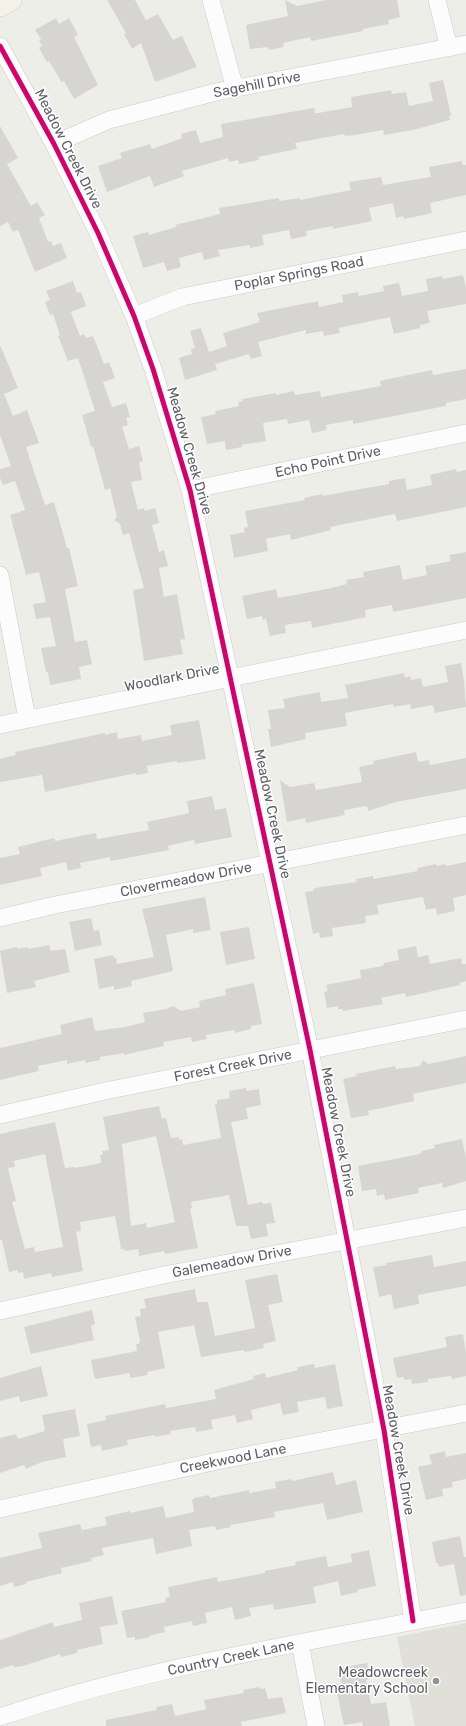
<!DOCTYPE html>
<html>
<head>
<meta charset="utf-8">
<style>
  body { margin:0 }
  canvas { display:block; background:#eeeee9 }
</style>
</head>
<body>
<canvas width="466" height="1726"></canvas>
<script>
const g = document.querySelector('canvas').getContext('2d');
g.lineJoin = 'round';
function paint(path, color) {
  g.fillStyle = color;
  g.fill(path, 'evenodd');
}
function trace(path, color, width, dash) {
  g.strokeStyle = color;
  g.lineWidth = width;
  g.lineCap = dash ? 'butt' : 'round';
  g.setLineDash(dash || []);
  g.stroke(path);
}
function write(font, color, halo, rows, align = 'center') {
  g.font = font + ' Rubik,sans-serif';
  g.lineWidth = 3;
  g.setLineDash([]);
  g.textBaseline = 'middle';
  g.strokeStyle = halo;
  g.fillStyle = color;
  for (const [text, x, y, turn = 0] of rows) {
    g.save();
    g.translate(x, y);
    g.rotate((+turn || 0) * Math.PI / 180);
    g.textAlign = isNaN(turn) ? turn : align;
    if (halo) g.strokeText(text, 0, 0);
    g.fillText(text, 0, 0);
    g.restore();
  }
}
const education = new Path2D(`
  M466,1623V1726H415L397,1637Z`);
const building = new Path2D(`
  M107,0H135L146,20L158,14L173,40L182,36L197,67L155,82L141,43L132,49L124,34L126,33Z
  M285,0L297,6L326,0H397L400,17L388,20L389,24L363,29V31L311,41L310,37L283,43L284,47L269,50L268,47L250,49L246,25L288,16Z
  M56,18L59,24L69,18L78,35L74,37L98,85L74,99L64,81L62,83L49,61L47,62L39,48L42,46L39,41L41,39L35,30Z
  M443,80L451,115L449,116L450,120L413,130L384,135L383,130L355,135L345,136L344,134L295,143L297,149L258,157L259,160L239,164L238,160L229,162L228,158L182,171L184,176L154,187L150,176L107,192L98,166L122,158L120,153L150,144L152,149L182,138L181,134L196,130L200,143L223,137L221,124L314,108L315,113H318L352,107L351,97L391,90L392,94L406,92L409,106L433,101L429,83Z
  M0,126L18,158L7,164L31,206L37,202L45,215L39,218L48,242L51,241L53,246L61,243L67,258L35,272L18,230L13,232L8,222L0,226Z
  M462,161L463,165H466V195L430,203L432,213L419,216L404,219L403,216L396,218L393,203L369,208L372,221L333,229V226L306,231L307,236L291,239L289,230L262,235L264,245L250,248V245L218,250L220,256L204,260L202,252L179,258L181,267L167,271L164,262L143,268L133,236L148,232L149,235L176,227L175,225L220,214L219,208L279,198V201L300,198V200L351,190L349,182L381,177L383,185L431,177L429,167Z
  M463,275L466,288V304L427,311L430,323L420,325V328L394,334L390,317L339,328L340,333L324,336L323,331L306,334V330L258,342L262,356L251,359L249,354L215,364L217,370L185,380L179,358L192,354L191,349L195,348L190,331L201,328L209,352L227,346L223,333L260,322L257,313L318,301L319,307L343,302L342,295L358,292L359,296L384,291L383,286L399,283L402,296L428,291L426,279L442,276L443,279Z
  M73,281L77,293L81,292L86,306L71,312L80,336L84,334L86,338L93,336L104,364L109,362L115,378L103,382L112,407L126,403L130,417L126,418L128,425L122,427L129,449L139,446L143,461L139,462L142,480L131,482L138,510L144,508L145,511L155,508L159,523L152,525L159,552L164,550L168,566L159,568L164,597L177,594L185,639L180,640L183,654L144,661L133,590L144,588L129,533L123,535L120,524L114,520L117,517L110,488L105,490L93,446L91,447L82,415L95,411L78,358L68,361L58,336L60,335L53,314L50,315L45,302L50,300L46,291Z
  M0,345L18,388L4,394L13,416L27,410L39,443L26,447L45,505L54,502L67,548H69L78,586L65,589L75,642L87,640L92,664L79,667L81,679L50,685L48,672H46L41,648L56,646L50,617L36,619L33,604L46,602L39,572L26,575L10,515L25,510L15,481L3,485L0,478V469L11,466L0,435Z
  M466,369V399L446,403V406L353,424V420L326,425L327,430L312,433L309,420L288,424L287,419L263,423L266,441L242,445V447L226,450L225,441L207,444L201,417L216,414L215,411L239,406L238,402L243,401L242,399L276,393V395L294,391L295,395L320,391L321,397L381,386L380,381L394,378L432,370L433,375Z
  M456,469L457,472L466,470V507L397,521L395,514L330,527L331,530L291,540L290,534L266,539L268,551L234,558L230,535L245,532L244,528L248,527L245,511L305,500L304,498L322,494V496L389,484V481L405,478L407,490L432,485L430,475Z
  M466,552V598L393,612L392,605L365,610L366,617L327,625L312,628L311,621L285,625L286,633L270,636L266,619L263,620L262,616L247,619L242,596L276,589L278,598L327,589L347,584L346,580L364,577L363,572L400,565L403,580L427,575L425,566L451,561L449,555Z
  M461,663L464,680L466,707L435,713L433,705L411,709L410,704L394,707L393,704L345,713L347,726L305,733L306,739L271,747L268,729H271L268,710L285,708L283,699L320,692L321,702L348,698L345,685L404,673L405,678L410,676L411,680L421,678L423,687L448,682L445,666Z
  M199,720L206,759L177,763V761L147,766L148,773L136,775V773L45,792L42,775L0,782V759L16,755L15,752L105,733V735L117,732L118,739L141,735L142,741L172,735L170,725Z
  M416,752L418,762L429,760L430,765L466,758V789L396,802L368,811L367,806L344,810L345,815L306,823L305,818L287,822L280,780L290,787L314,783L316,790L362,782L359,767L374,764L373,761Z
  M212,796L215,810L226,808L232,837L195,844L194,840L168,846L169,850L111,861L110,857L80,863L81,868L68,871L66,862L40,868L42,876L0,885V858L20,854L18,847L54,838L55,841L96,833L97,839L149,830L147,822L189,813L187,801Z
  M466,862V895L453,898L455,911L437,915L436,908L426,910L423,897L377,905L379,914L365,916L366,923L332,928L333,936L320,938L319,932L313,934L305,892L314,891L313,889L320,887L357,882L356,879L373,876V879L418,871L417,868L436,864L437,866L445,864L446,866Z
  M205,897L211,930L193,933V929L166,935L173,971L131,981L132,986L114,990V986L99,989L94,959L113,955L114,958H116L117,964L154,957L142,909Z
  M91,918L94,931L99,930L102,945L75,951L69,922Z
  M249,927L255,959L226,965L220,932Z
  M49,945L51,951L65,949L70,972L34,981L36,987L7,993L0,951L17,947L18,949L27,947L28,949Z
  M416,946L418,957L428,955L430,964L461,958L462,964H466V981L460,983V985L406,997L405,993L381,998L383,1004L343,1011L342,1009H338V1006L327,1008L324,992L328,991L326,985L361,978L360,970L383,966L384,963L399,960L397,950Z
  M254,983L262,1024L251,1026V1029L235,1033L234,1030L206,1035L207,1039L192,1042L191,1037L163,1042L164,1046L124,1055V1053L100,1057V1060L85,1063V1060L67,1064V1060L38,1066L39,1071L0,1080V1048L62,1034L60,1025L92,1017L95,1031L125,1027L145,1022L143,1013L166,1009L173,1006L181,1011L200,1007L199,1001L226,995L225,989Z
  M466,1056V1083L413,1094L414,1101L368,1111L369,1115L351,1118L343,1079L357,1076L356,1074L395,1066L396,1069L420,1066L423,1060L428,1064Z
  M246,1088V1091L259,1089L261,1105L246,1108L248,1119L231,1122L248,1205L262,1202L263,1204L271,1203L275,1223L266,1224L268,1236L251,1239L248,1226H236L229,1195L191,1202L192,1208L190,1209L198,1248L165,1254L164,1251L139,1256L138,1249L125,1251L124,1249H121L115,1216L80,1222L81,1231L76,1232L83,1271L52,1277L51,1273L24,1279L23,1272L18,1273L17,1270L9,1272L2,1240H0V1134L55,1122L65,1168L75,1167V1168L101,1163L100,1155H103L102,1151L109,1150L103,1117L137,1110L159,1106L162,1119L166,1118L171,1138L179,1137V1140L182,1139L183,1145L221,1138L215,1104H217V1100L230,1098L229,1091ZM156,1136L175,1222L147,1228L146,1223L131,1226L122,1144ZM45,1154L63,1247L35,1252L34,1247L25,1249L12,1202L16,1201L8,1168L15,1167L14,1161Z
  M462,1139L466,1158V1181L443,1188L442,1183L418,1188L419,1193L385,1200L384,1194L377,1196L376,1189L362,1191L358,1166L420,1154L422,1151L435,1148L434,1145Z
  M432,1255L434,1267L466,1261V1286L418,1295L419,1304L394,1309L391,1294L379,1297L373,1267L387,1265L386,1263Z
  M277,1274L283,1302L268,1305L276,1341L263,1344L264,1348L245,1352L244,1350L201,1357L194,1325L185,1327L158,1332L165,1368L147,1372L148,1375L130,1378V1373L96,1379L94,1376L91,1360L137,1351L136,1344H139L140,1341L135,1317L141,1316L140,1309L146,1308L144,1299L195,1289L197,1302H208L215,1336L255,1328L245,1280Z
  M92,1310L95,1324L91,1326L94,1340L31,1354L24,1327Z
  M463,1334L466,1352V1376L452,1379L451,1376L428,1379V1382L412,1384L411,1379L404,1380V1377L397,1378L393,1358L447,1347L445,1337Z
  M314,1364L315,1368L335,1364L343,1406L327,1409L325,1397L297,1402L299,1412L283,1415L280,1403L251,1410L253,1419L237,1423L235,1415L211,1420L213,1429L196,1432L195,1427L170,1431L171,1434L155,1437V1435L127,1440L128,1445L102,1451L101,1445L91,1447L87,1424L106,1420L105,1416L165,1404L166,1408L216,1399L214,1390L254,1379L253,1376L265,1373L266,1378L298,1370L297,1367Z
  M41,1366L48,1396L20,1402L19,1396L0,1401V1378Z
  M75,1409L80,1436L63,1439L66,1457L42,1462L26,1469L24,1465L0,1473V1438L16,1434L18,1439L45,1431L42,1415Z
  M445,1451L446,1457L466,1453V1479L452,1482L453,1487L442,1489L443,1496L426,1500L418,1467L432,1464L429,1455Z
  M333,1472L336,1485L356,1480L363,1512L327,1520L323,1503L274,1512L275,1517L230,1525L231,1527L216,1530L215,1526L189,1530L192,1546L156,1554L153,1538L102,1548L104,1555L91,1558L92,1561L61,1568L62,1573L26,1582V1584L14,1587L13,1582L0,1586V1558L42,1548L38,1533L80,1524L82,1530L107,1525L105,1517L117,1514L130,1511V1513L163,1506L166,1518L194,1512L192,1500L194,1498L209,1495L210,1498L249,1490V1493L276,1488L275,1482L291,1479L292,1481Z
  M460,1536L464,1557H466V1595L460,1596L454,1564L439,1567L438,1563H436L432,1542Z
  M369,1550L376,1586L357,1590L358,1592L341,1596L338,1581L313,1587L316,1603L274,1610L273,1604L249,1608L251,1616L235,1620L232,1607L205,1613L207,1623L193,1626L192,1621L164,1627L165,1632L149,1636L150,1637L135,1640V1637L127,1638L121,1611L166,1602L165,1598L170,1597L168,1587L217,1577L218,1582L265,1573V1571L296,1565L295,1562L326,1556L328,1567L352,1562L351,1554Z
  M112,1596L118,1624L100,1627L103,1644L77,1650V1653L61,1657L60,1654L23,1666L14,1667L13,1665L0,1669V1640L53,1622L54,1627L82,1620L79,1603Z
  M367,1663L370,1679L366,1680L371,1704L386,1702L390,1726H363L362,1722L344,1725L335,1684L341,1683L338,1668Z
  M259,1687L260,1689L265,1688L268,1699L282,1697L286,1713L241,1722L242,1726H106V1720L157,1710L156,1707L172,1704L175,1716L206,1709L204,1700L244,1693L243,1690Z`);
const minor = new Path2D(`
  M211,0L235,89
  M437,0L449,48
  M0,46L54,144L98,233L134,316L153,369L190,490L310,1050L384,1430L413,1621
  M54,144L109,120L216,92L466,44
  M134,316L182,297L466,240
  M190,490L466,433
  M0,575L27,719
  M0,725L466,630
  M0,918L55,905L466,825
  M0,1115L105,1091L466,1019
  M0,1311L164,1275L466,1218
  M0,1509L217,1461L466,1413
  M300,1643L316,1726
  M0,1717C151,1666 310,1642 466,1611`);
const major = new Path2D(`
  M0,6L11,0`);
const cycleway = new Path2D(`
  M0,46L54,144L98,233L134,316L153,369L190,490L310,1050L384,1430L413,1621`);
const markers = [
  [436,1681,4,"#909294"]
];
const streetNames = [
  ["Sagehill Drive",257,85,-11],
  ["Meadow Creek Drive",68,149,63],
  ["Poplar Springs Road",299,274,-11],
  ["Meadow Creek Drive",189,451,74],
  ["Echo Point Drive",328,462,-12],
  ["Woodlark Drive",172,678,-11],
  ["Meadow Creek Drive",272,814,78],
  ["Clovermeadow Drive",186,880,-11],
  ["Forest Creek Drive",233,1066,-11],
  ["Meadow Creek Drive",338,1132,79],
  ["Galemeadow Drive",232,1262,-11],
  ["Meadow Creek Drive",398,1450,80],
  ["Creekwood Lane",233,1459,-11],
  ["Country Creek Lane",231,1658,-12]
];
const poiNames = [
  ["Meadowcreek",428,1673],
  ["Elementary School",428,1689]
];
paint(education, '#e0dfd8');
paint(building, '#d6d5d2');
trace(minor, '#cacbc9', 18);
trace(major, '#d7d1b5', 22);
trace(minor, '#fcfcfc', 17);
trace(major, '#f3f2e9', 21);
trace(cycleway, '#d6006c', 5);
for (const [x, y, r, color] of markers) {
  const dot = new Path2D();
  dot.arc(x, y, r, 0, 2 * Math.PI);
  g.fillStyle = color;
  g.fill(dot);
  trace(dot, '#fff', 1.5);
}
write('14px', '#5d6167', '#fff', streetNames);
write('14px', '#5d6167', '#fff', poiNames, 'right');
</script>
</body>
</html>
